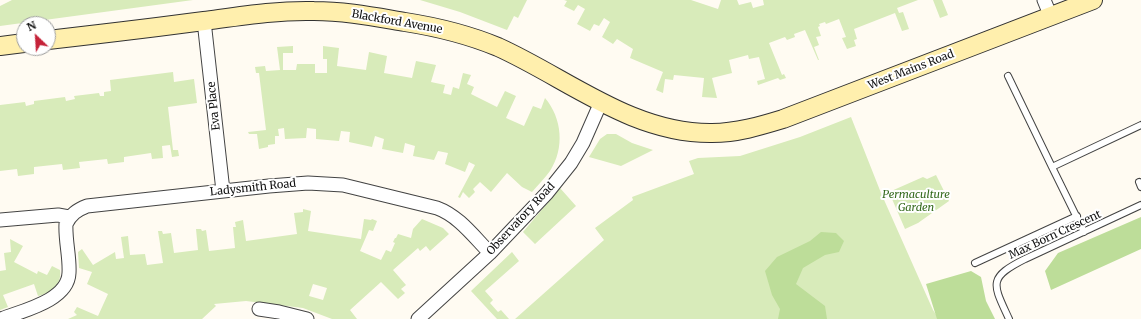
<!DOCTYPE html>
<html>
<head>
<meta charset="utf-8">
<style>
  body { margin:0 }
  #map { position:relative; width:1141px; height:319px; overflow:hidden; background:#fffbf2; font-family:Merriweather,serif }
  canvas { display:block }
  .north { position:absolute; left:16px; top:16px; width:40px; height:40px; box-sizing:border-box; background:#fff; border:1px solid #9f9f9f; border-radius:50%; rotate:335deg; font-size:11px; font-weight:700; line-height:16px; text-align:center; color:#101010 }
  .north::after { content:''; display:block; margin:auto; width:14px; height:18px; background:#c52239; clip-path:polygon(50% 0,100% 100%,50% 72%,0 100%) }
</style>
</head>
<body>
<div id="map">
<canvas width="1141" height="319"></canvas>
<div class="north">N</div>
</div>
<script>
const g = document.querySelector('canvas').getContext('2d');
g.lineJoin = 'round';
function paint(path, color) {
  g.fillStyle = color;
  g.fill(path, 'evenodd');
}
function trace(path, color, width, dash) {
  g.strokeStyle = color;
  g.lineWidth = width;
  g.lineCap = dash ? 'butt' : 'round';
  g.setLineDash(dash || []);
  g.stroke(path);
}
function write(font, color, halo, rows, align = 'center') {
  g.font = font + ' Merriweather,serif';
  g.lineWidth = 4;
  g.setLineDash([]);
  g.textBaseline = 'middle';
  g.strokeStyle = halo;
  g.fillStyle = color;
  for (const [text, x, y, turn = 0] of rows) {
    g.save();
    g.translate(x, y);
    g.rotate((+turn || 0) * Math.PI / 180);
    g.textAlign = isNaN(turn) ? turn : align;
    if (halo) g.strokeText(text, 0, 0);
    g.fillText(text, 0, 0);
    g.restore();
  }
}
const green = new Path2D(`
  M12,0H193L0,26V6Z
  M420,0H527L518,18L514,16L507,30L460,12Z
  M564,0H691L718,9L721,0H737L739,5L751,2L753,8L764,5L763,0H918L897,8L899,13L903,12L909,29L902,31L895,13L854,29L857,39L854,40L856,46L847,49L842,38L846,37L839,19L826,24L825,22L819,24L820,26L818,27L821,36L816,37L819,45L814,47L819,60H818L805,30L794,34L795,37L787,40L785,37L769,43L782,75L784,74L786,78L780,80L778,78L758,85L757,81L765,79L759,57L749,59L748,55L729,60L732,73L712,78L717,98L702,97L704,78L674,75L673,80L665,79L663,93L656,90L663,72L630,58L633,49L617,39L613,44L602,37L610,22L604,18L599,26L594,24L590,31L577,24L585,9L578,5L574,11L564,6L567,1Z
  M933,0H942L948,15L940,18Z
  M293,46V53H283V70H296L297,64H315V73H327V59H323V46L339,48L337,66L366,70L369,52L387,56L384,73L412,78L416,61L436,65L431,82L445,85L443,93L451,95L453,87L459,89L463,73L471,75L467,84L474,87L471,94L497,107L505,91L516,96L506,118L524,126L533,106L541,109L545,98C562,118 565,148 550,171C545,178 538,185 532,192L522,187L507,173L491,192L480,182L473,189L475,192L469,198L463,192L460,198L458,197L475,165L469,162L465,172L445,164L448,153L438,151L434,160L413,156L415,146L405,143L403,153L382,149L384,139L375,136L372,147L349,142L350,132L341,131L339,141L316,139V129L307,128L306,138L285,139L284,128L278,129L279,136H275V144L268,145V147L259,149L257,134H249L248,132L266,130L259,73H256L255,67L265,66L266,71L280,70L277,47Z
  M173,72L174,82L194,79L197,103L168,107L173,150H178L179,156L172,157L170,145L162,146L163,158L152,159L151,153L124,157V162L108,164L107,159L79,162L80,168L63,170L62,164L34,167V174L18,176L17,169L0,171V105L25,102L26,106L34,104V101L65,97L66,101L75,99L74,96L99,93L100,96H104V92L111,91L110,80Z
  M851,117L881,193L933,310L939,319H515L604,240L595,228L633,200L632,197L694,174L689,161L698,158L740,156L800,137Z
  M607,134H616L632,143L653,150L621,166L589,157L600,139Z
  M936,175L949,201L918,223L905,229L889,192L923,177L927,179Z
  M560,188L576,206L535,244L523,232Z
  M303,209L311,211L308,231L361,239L364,219L371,220L372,219L377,221L373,231L369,230L360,251L381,260L386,250L391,252L395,243L393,242L395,238H396L398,234L411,238L413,229L422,219L443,228L449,234L430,251L426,246L420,251L418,248L393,270L406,285L401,289L405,293L398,299L381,282L350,310L357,319H332L303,308L246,301L214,304L216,306L202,319H68L77,315L74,312L77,307L98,316L108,294L87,284L92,272L79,268L78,252L82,249L93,265L115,252L116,259L124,258L121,237L128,236L130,255L145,254L147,265L163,263L158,231H162L163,234L171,233L174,253L198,250L196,229H201L202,231L206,230L209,251L235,248L233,227H236L235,222L243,220L246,241L297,234L294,213L303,212ZM313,284L327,288L323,300L309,296Z
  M10,239L23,246L14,262L37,274L38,271L47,275L52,266L60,270C62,286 51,293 38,296L34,284L3,295L8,307L0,310V271L6,270L4,253L11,252Z
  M512,252L519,261L485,291L493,300L490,303L498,312L501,310L509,319H497L471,291Z`);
const forest = new Path2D(`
  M1141,217V249L1051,290L1045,271L1058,253Z
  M821,232L836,233L844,241L839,252L825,255L803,268L796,284L825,306L827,319H778L780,309L772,295L765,271L777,257L810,241Z
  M971,271L981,277L986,301L995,319H937L926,284Z`);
const lane = new Path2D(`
  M1008,76L1052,167
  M1139,182L1141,187
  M1084,232L1052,167L1141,125
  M975,263L1077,216
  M1009,319C993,284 987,278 1025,259L1141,205`);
const street = new Path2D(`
  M1044,0L1051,17
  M204,21L223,191
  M0,220L58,215L69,217
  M259,309L279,312L307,319
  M1,319C21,311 68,301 69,273C70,257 65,240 66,224C71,214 77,210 87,206L269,186L308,183L343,185L437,208C459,216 474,237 490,253
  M418,319L490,253L547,193L571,163L583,143L601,102`);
const secondary = new Path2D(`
  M48,40C100,34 152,28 204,21C241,16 277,10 314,11C345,11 375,17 405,22C437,27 469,35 498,47C567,78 632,134 712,133C737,133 760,126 783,119L1093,0
  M0,46L24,43`);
const streetNames = [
  ["Blackford Avenue",397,22,10],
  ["West Mains Road",911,70,-21],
  ["Eva Place",214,106,-96],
  ["Ladysmith Road",253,188,-6],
  ["Observatory Road",521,219,-47],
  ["Max Born Crescent",1055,235,-25]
];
const parkNames = [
  ["Permaculture",916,195],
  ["Garden",916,208]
];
paint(green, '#d8ebba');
paint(forest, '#bddd99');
trace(lane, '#434343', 8);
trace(street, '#434343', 15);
trace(secondary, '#323232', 20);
trace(lane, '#fff', 6);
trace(street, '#fff', 13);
trace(secondary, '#ffefad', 18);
write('11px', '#101010', '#fff', streetNames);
write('italic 11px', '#346a1d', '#fff', parkNames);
</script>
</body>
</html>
